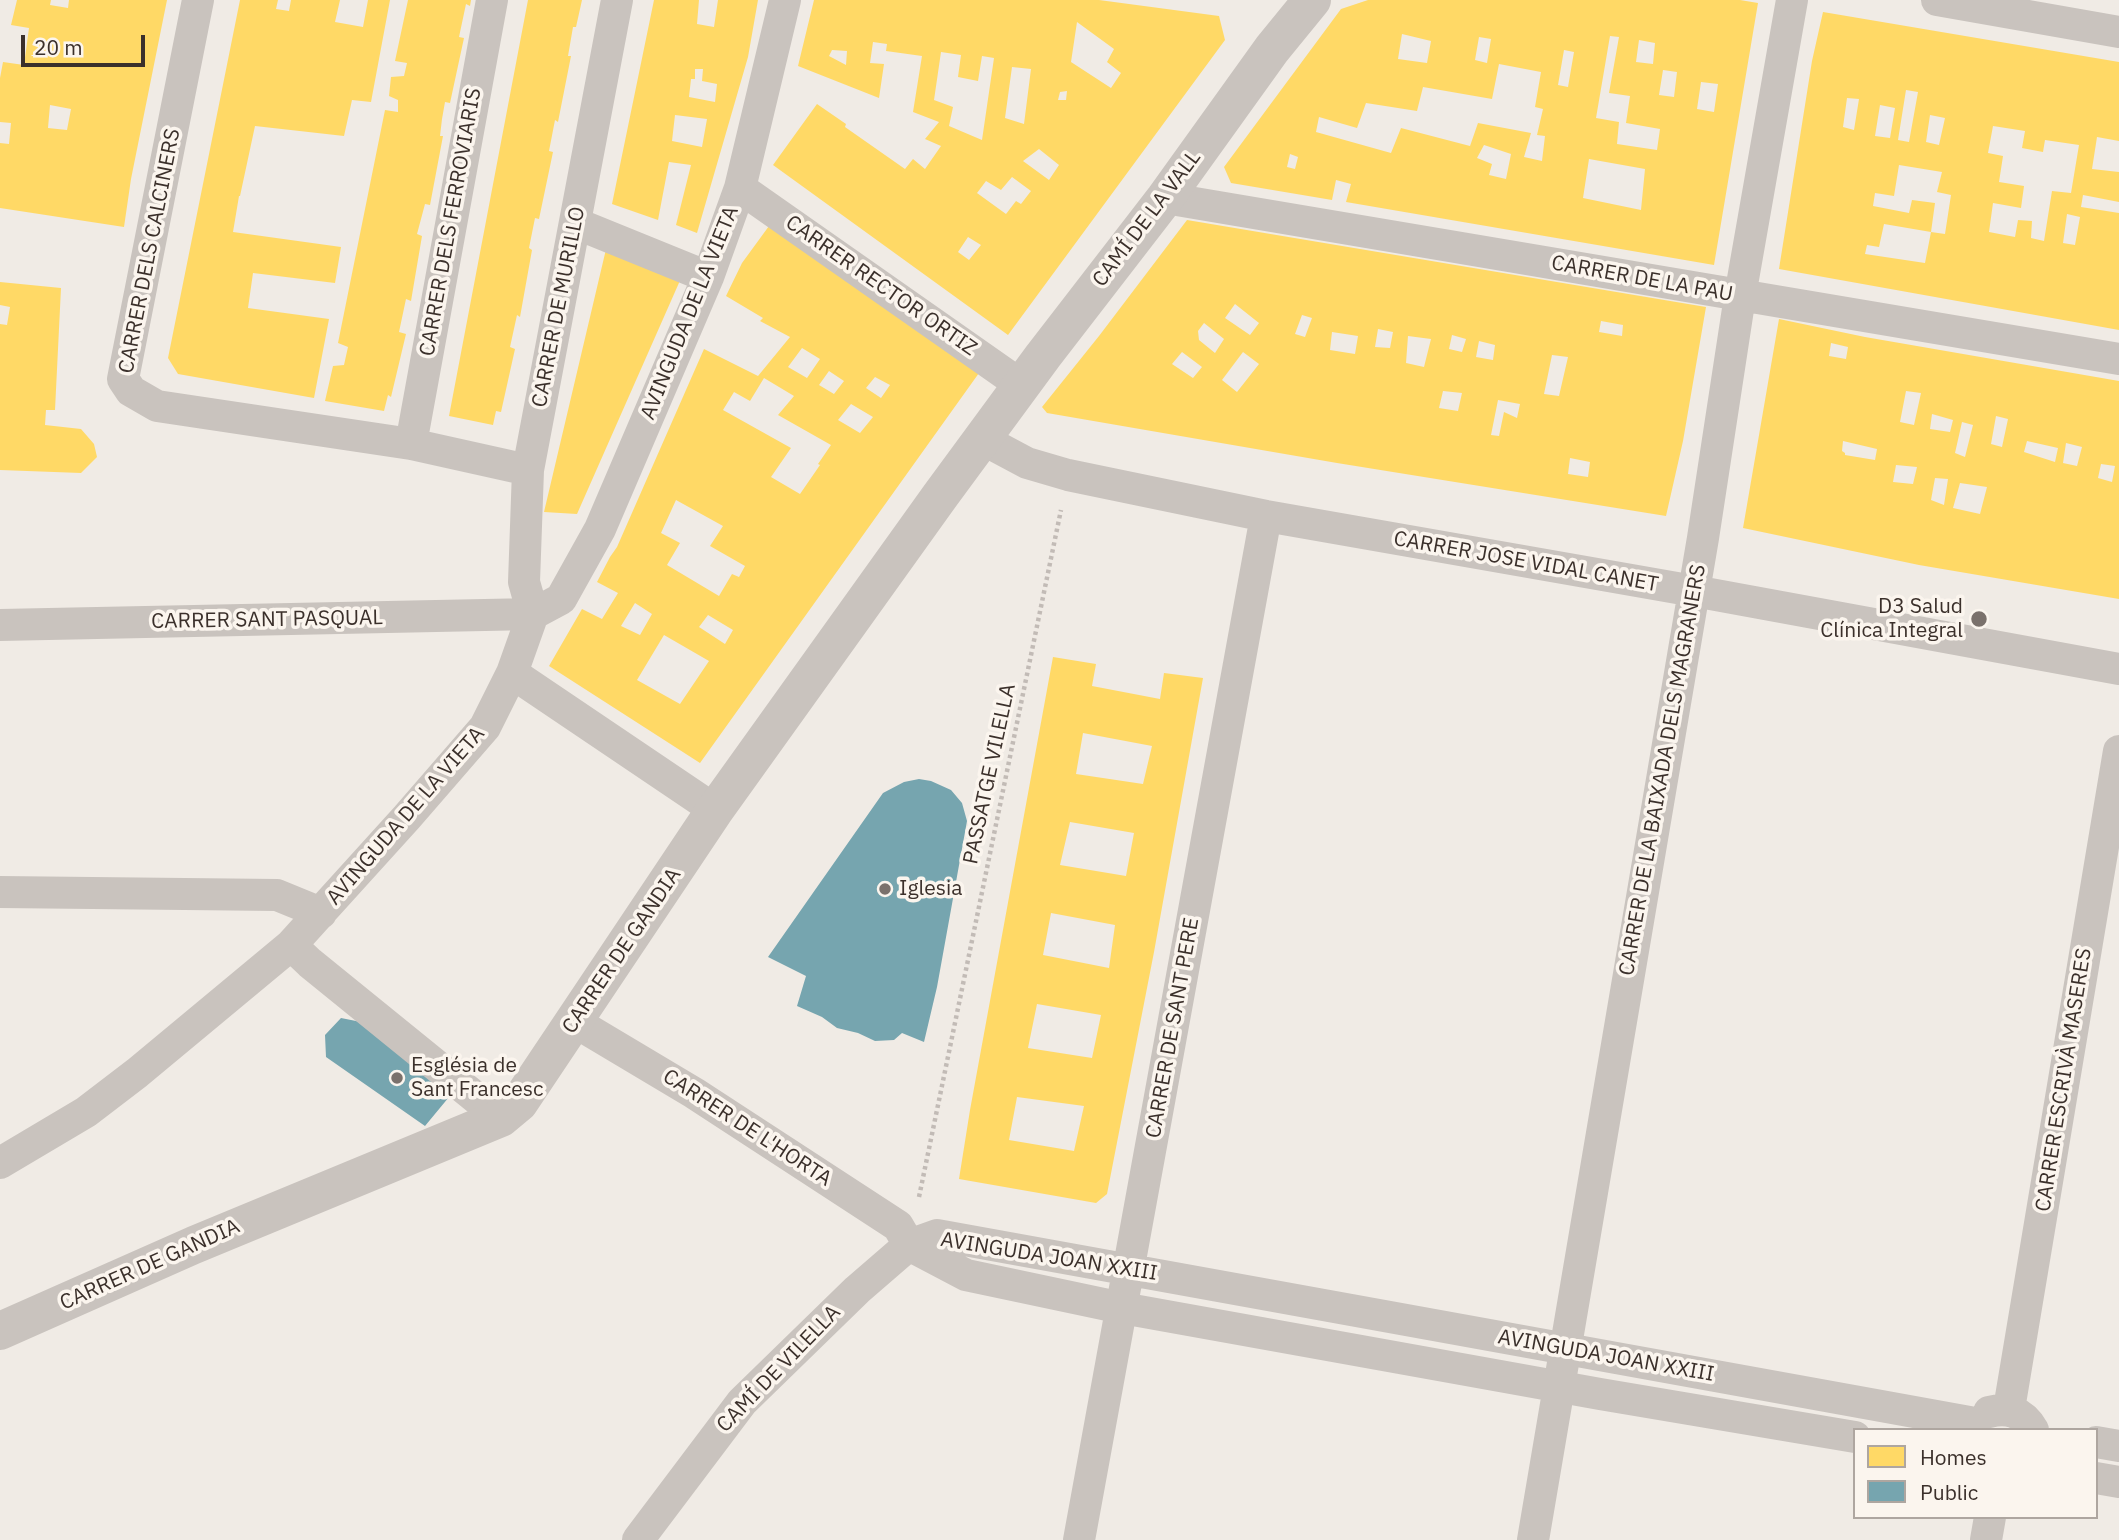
<!DOCTYPE html>
<html>
<head>
<meta charset="utf-8">
<style>
  body { margin:0 }
  #map { position:relative; width:2119px; height:1540px; overflow:hidden; background:#f0ebe5; font-family:"IBM Plex Sans",sans-serif }
  canvas { display:block }
  .legend { position:absolute; left:1853px; top:1428px; width:245px; height:91px; box-sizing:border-box; background:#fbf5ee; border:2px solid #aea6a0; margin:0; padding:9px 12px; list-style:none; font-size:21px; color:#3b302b }
  .legend li { display:flex; align-items:center; gap:14px; height:35px }
  .legend b { width:35px; border:2px solid #aea6a0 }
  .scale { position:absolute; left:21px; top:35px; width:124px; height:32px; box-sizing:border-box; border:4px solid #3b302b; border-top:0; padding-left:9px; font-size:21px; line-height:24px; white-space:nowrap; color:#3b302b; -webkit-text-stroke:5px #fbf5ee; paint-order:stroke }
</style>
</head>
<body>
<div id="map">
<canvas width="2119" height="1540"></canvas>
<ul class="legend">
<li><b style="height:19px;background:#ffd966"></b>Homes</li>
<li><b style="height:19px;background:#76a5af"></b>Public</li>
</ul>
<div class="scale">20 m</div>
</div>
<script>
const g = document.querySelector('canvas').getContext('2d');
g.lineJoin = 'round';
function paint(path, color) {
  g.fillStyle = color;
  g.fill(path, 'evenodd');
}
function trace(path, color, width, dash) {
  g.strokeStyle = color;
  g.lineWidth = width;
  g.lineCap = dash ? 'butt' : 'round';
  g.setLineDash(dash || []);
  g.stroke(path);
}
function write(font, color, halo, rows, align = 'center') {
  g.font = font + ' "IBM Plex Sans",sans-serif';
  g.lineWidth = 7;
  g.setLineDash([]);
  g.textBaseline = 'middle';
  g.strokeStyle = halo;
  g.fillStyle = color;
  for (const [text, x, y, turn = 0] of rows) {
    g.save();
    g.translate(x, y);
    g.rotate((+turn || 0) * Math.PI / 180);
    g.textAlign = isNaN(turn) ? turn : align;
    if (halo) g.strokeText(text, 0, 0);
    g.fillText(text, 0, 0);
    g.restore();
  }
}
const homes = new Path2D(`
  M17,0H51L50,5L68,8L69,0H167L131,179L124,227L0,208V143L9,144L11,123L0,122V78L3,62L24,65L29,28L11,25ZM50,105L71,109L67,130L48,128Z
  M240,0H278L276,9L289,11L291,0H340L335,22L363,27L368,0H390L371,102L352,100L344,136L255,126L240,196H239L233,232L341,247L335,283L253,273L248,308L329,319L314,398L178,374L168,358Z
  M408,0H471L470,6L466,4L459,37L464,38L450,103L445,102L442,119L440,136H443L430,205L425,204L417,234L422,236L411,301L406,299L399,332L406,334L391,397L388,395L384,411L325,401L333,366L344,365L348,347L338,343L385,110L398,112V100L389,96L391,77L404,76L407,63L395,61Z
  M528,0H582L576,27H573L568,56H571L558,122L555,120L549,151L553,152L539,219L535,218L529,248L532,250L520,317L517,315L510,347L515,349L501,412L496,411L493,425L449,416Z
  M654,0H699L697,24L714,27L718,0H758L748,57L697,233L676,225L691,165L669,162L658,220L612,204ZM695,69H703L702,81L717,84L715,102L689,97L691,79H695ZM675,115L707,119L702,147L672,141Z
  M814,0H1099L1219,16L1225,40L1008,335L773,165L817,104L846,124L845,127L905,169L913,159L925,169L941,146L925,139L939,122L913,112L922,56L886,51L887,44L873,42L870,63L884,64L879,98L798,66ZM1077,22L1114,49L1107,62L1121,73L1111,88L1071,62ZM832,50L847,51L846,65L829,56ZM941,52L961,55L958,77L978,81L982,56L994,58L982,140L949,126L953,107L934,100ZM1012,67L1031,69L1024,124L1005,118ZM1067,91L1066,100H1058L1060,92ZM1039,149L1059,165L1049,180L1023,161ZM1012,177L1031,191L1021,204L1016,201L1006,214L977,193L986,181L1001,190ZM968,237L981,245L969,260L958,252Z
  M1368,0H1740L1758,3L1714,265L1346,202L1351,184L1336,180L1332,200L1231,183L1224,167L1341,9ZM1402,34L1431,41L1427,63L1398,59ZM1610,36L1619,37L1609,93L1630,96L1626,123L1660,129L1657,150L1617,144L1619,122L1596,118ZM1479,37L1491,39L1487,63L1475,60ZM1639,40L1655,43L1653,64L1636,62ZM1564,50L1574,52L1568,87L1558,85ZM1499,64L1541,72L1535,107L1543,109L1537,135L1545,136L1542,161L1524,157L1531,133L1478,123L1470,146L1401,128L1391,153L1316,132L1319,117L1357,128L1366,103L1417,111L1423,87L1492,99ZM1663,70L1677,72L1674,97L1659,95ZM1701,82L1718,84L1714,112L1697,109ZM1484,145L1511,154L1506,179L1489,175L1492,164L1477,158ZM1290,154L1298,157L1295,169L1287,167ZM1589,159L1645,169L1641,210L1583,198Z
  M1823,12L2119,62V141L2097,137L2092,169L2119,172V202L2083,195L2081,207L2119,213V330L1779,269L1812,61ZM1906,90L1918,92L1909,142L1898,140ZM1847,98L1859,99L1854,130L1843,127ZM1880,105L1895,108L1890,138L1875,136ZM1930,115L1945,118L1939,145L1926,142ZM1993,126L2025,131L2022,148L2043,152L2045,140L2079,145L2071,193L2052,191L2044,241L2031,238L2032,221L2018,220L2015,237L1989,232L1993,203L2021,208L2024,186L1999,182L2003,156L1988,153ZM1899,165L1942,172L1937,192L1951,195L1945,234L1931,232L1925,263L1865,254L1867,245L1879,247L1884,224L1931,232L1935,203L1912,200L1909,213L1873,206L1875,193L1894,196ZM2067,214L2080,217L2075,245L2063,243Z
  M1187,220L1706,307L1683,441L1666,516L1337,463L1047,413L1042,407L1099,336ZM1235,304L1259,323L1250,335L1225,318ZM1302,315L1312,318L1305,337L1295,334ZM1601,321L1623,325L1622,336L1599,332ZM1204,323L1224,339L1215,353L1199,340L1198,331ZM1378,329L1393,332L1390,348L1375,347ZM1332,332L1358,336L1355,354L1330,350ZM1452,335L1466,339L1462,352L1449,349ZM1408,336L1431,339L1424,367L1406,363ZM1479,341L1495,345L1493,360L1476,357ZM1182,352L1202,367L1193,378L1172,364ZM1243,352L1259,364L1237,392L1222,380ZM1552,355L1568,357L1559,396L1544,394ZM1443,391L1462,393L1458,411L1439,408ZM1498,400L1520,404L1517,418L1504,412L1499,436L1491,435ZM1570,458L1590,462L1588,477L1568,474Z
  M769,226L979,373L700,763L549,666L582,609L602,619L618,593L597,582L610,557L617,547L704,349L758,376L790,337L760,321L763,318L726,296L742,263ZM802,348L820,359L807,378L788,367ZM829,371L844,381L834,394L819,385ZM875,377L890,385L881,398L866,388ZM764,378L794,396L778,415L831,445L818,464L820,465L800,494L771,477L791,448L723,410L734,392L750,401ZM851,404L873,417L860,433L838,420ZM676,500L723,526L710,546L745,566L739,577L732,574L719,596L667,565L680,543L661,533ZM635,603L652,614L640,635L621,626ZM708,615L733,630L725,644L699,627ZM664,635L709,661L680,704L637,680Z
  M607,245L682,276L577,514L544,512Z
  M0,282L61,288L55,410H46L45,425L81,429L94,444L97,457L81,473L0,470V324L7,325L10,307L0,305Z
  M1779,319L1865,337L2119,381V599L1919,565L1743,528ZM1831,343L1848,347L1846,359L1829,356ZM1906,391L1921,393L1914,425L1900,422ZM1932,414L1953,420L1950,432L1930,429ZM1996,416L2008,419L2002,447L1991,444ZM1962,422L1973,425L1965,457L1955,453ZM1843,441L1877,449L1875,460L1845,455V453L1842,451ZM2027,441L2058,448L2055,462L2024,452ZM2066,443L2082,447L2077,466L2063,463ZM2101,464L2115,466L2112,482L2098,478ZM1896,465L1917,467L1913,484L1893,482ZM1935,478L1948,479L1944,505L1931,500ZM1960,483L1987,487L1980,514L1953,508Z
  M1053,657L1096,664L1092,686L1160,699L1164,673L1203,678L1154,952L1107,1194L1096,1203L959,1179L970,1110ZM1083,733L1152,746L1143,784L1076,774ZM1070,822L1134,833L1126,876L1060,865ZM1051,913L1115,925L1109,968L1043,955ZM1037,1004L1101,1015L1092,1058L1028,1048ZM1017,1097L1084,1106L1074,1151L1009,1140Z`);
const public = new Path2D(`
  M919,779L931,781L951,790L962,803L967,821L937,987L924,1042L902,1033L894,1040L875,1041L858,1033L837,1028L822,1017L797,1006L806,976L768,957L883,793L904,782Z
  M341,1018L361,1022L454,1091L425,1126L326,1057L325,1035Z`);
const path = new Path2D(`
  M919,1197L1061,510`);
const minor = new Path2D(`
  M198,0L123,379L131,391L157,406L411,444L528,470
  M1937,0L2119,32
  M740,188L1021,385
  M1165,198L2119,359
  M575,223L708,277
  M982,439L1027,463L1068,475L1266,516L1694,591L2119,669
  M411,444L492,0
  M533,614L524,582L528,470L617,0
  M0,625L533,614
  M512,673L715,810
  M0,892L277,895L321,913
  M291,945L310,963L501,1118
  M575,1022L694,1093L898,1226L909,1245
  M0,1163L86,1112L137,1073L291,945L407,817L485,727L512,673L533,614L561,599L600,529L708,277L740,188L785,0
  M909,1245L966,1275L1122,1308L1600,1394L1855,1437
  M2009,1409L2119,751
  M1989,1412C2008,1407 2023,1412 2033,1430
  M2096,1442L2119,1446
  M2096,1478L2119,1482
  M638,1540L742,1402L857,1290L909,1245L937,1235L1975,1423
  M1079,1540L1266,516
  M1533,1540L1703,538L1740,296L1792,0
  M1986,1540L1990,1517`);
const tertiary = new Path2D(`
  M0,1331L194,1245L501,1118L519,1103L715,810L940,496L1043,356L1165,198L1272,49L1312,0`);
const markers = [
  [1979,619,9,"#7a716c"],
  [885,889,7,"#7a716c"],
  [397,1078,7,"#7a716c"]
];
const streetNames = [
  ["CAMÍ DE LA VALL",1147,219,-53],
  ["CARRER DELS FERROVIARIS",451,222,-80],
  ["CARRER DELS CALCINERS",150,251,-79],
  ["CARRER DE LA PAU",1642,279,10],
  ["CARRER RECTOR ORTIZ",881,286,35],
  ["CARRER DE MURILLO",559,307,-79],
  ["AVINGUDA DE LA VIETA",690,313,-68],
  ["CARRER JOSE VIDAL CANET",1526,562,10],
  ["CARRER SANT PASQUAL",267,620,-1],
  ["CARRER DE LA BAIXADA DELS MAGRANERS",1663,770,-80],
  ["PASSATGE VILELLA",990,774,-78],
  ["AVINGUDA DE LA VIETA",406,816,-49],
  ["CARRER DE GANDIA",622,951,-56],
  ["CARRER DE SANT PERE",1173,1028,-80],
  ["CARRER ESCRIVÀ MASERES",2064,1080,-81],
  ["CARRER DE L'HORTA",747,1128,33],
  ["AVINGUDA JOAN XXIII",1049,1257,9],
  ["CARRER DE GANDIA",150,1265,-24],
  ["AVINGUDA JOAN XXIII",1606,1356,10],
  ["CAMÍ DE VILELLA",779,1369,-46]
];
const poiNames = [
  ["D3 Salud",1963,607,"right"],
  ["Clínica Integral",1963,631,"right"],
  ["Iglesia",899,889],
  ["Església de",411,1066],
  ["Sant Francesc",411,1090]
];
paint(homes, '#ffd966');
paint(public, '#76a5af');
trace(path, '#c2bbb6', 4.5, [3.5, 3.5]);
trace(minor, '#c9c3be', 32);
trace(tertiary, '#c9c3be', 38);
for (const [x, y, r, color] of markers) {
  const dot = new Path2D();
  dot.arc(x, y, r, 0, 2 * Math.PI);
  g.fillStyle = color;
  g.fill(dot);
  trace(dot, '#fbf5ee', 2.5);
}
write('21px', '#3b302b', '#fbf5ee', streetNames);
write('21px', '#3b302b', '#fbf5ee', poiNames, 'left');
</script>
</body>
</html>
